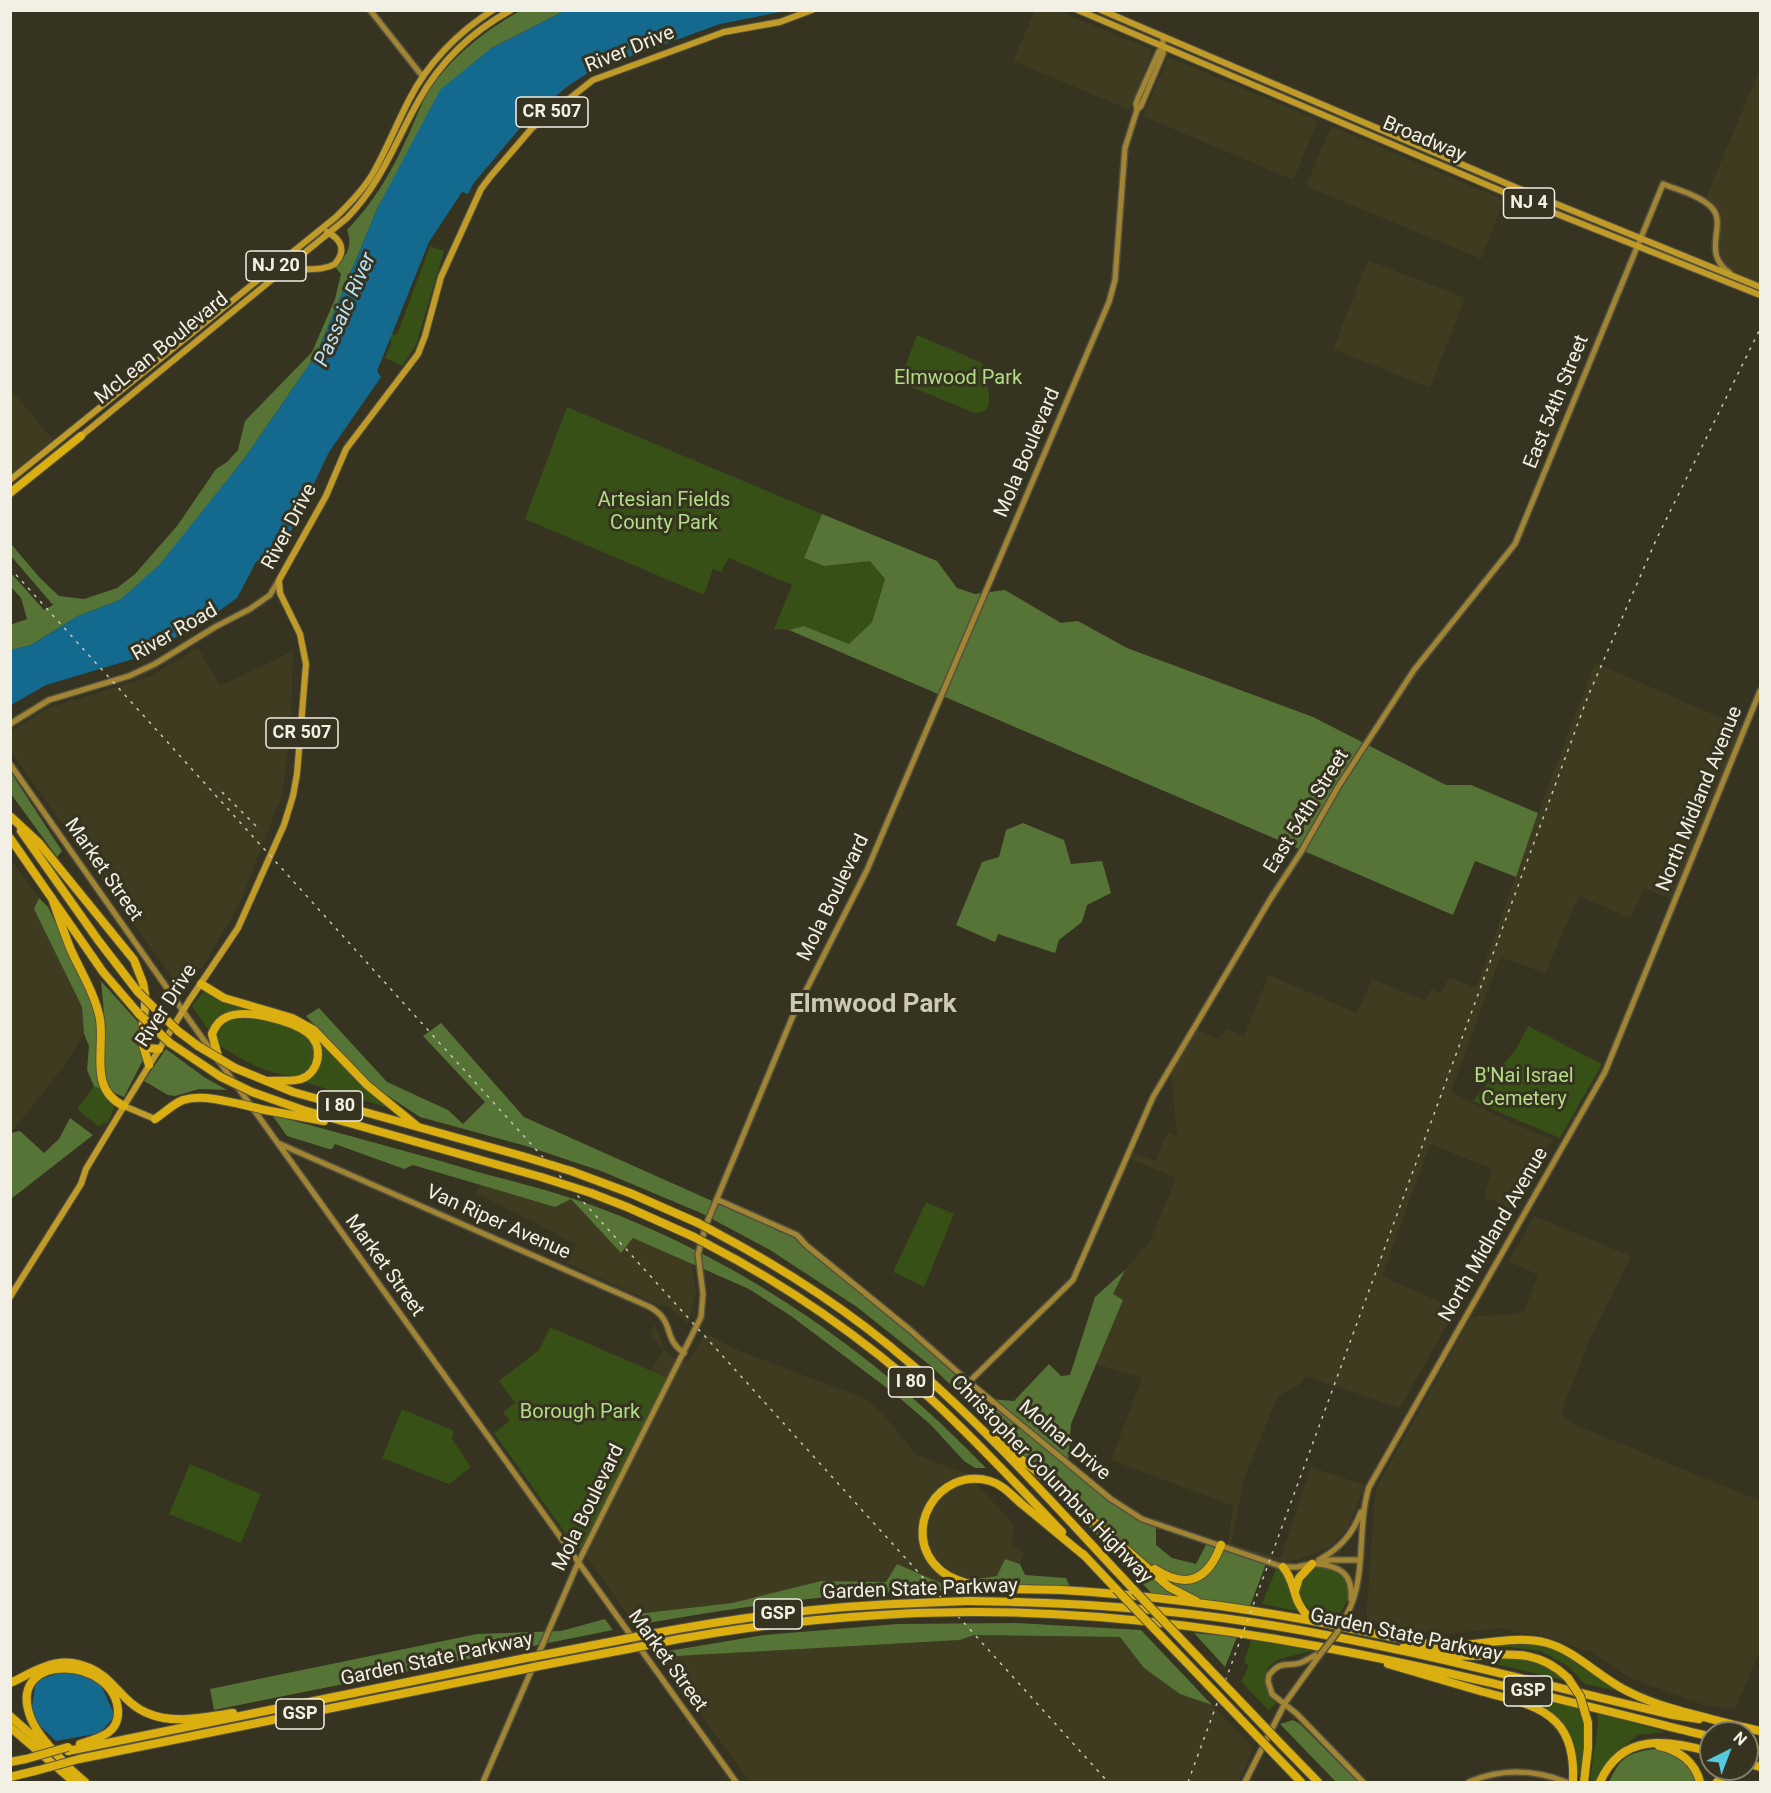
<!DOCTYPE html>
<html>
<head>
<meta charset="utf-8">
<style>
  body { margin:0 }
  #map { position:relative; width:1771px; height:1793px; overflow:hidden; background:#363320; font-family:Roboto,sans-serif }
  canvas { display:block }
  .frame { position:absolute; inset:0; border:12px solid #f2f0e4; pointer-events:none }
  .north { position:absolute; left:1699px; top:1721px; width:60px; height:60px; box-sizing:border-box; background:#363320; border:2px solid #817f6e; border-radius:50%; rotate:42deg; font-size:16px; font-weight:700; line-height:24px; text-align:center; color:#f2f0e4 }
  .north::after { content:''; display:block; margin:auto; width:21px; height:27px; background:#55cadf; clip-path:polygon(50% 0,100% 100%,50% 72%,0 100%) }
</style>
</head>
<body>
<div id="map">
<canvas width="1771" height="1793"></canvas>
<div class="frame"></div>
<div class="north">N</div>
</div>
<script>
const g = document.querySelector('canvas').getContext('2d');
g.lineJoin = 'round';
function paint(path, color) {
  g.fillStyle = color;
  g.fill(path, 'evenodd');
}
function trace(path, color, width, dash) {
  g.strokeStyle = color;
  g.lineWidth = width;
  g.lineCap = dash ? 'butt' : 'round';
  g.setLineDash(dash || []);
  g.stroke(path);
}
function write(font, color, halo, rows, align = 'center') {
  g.font = font + ' Roboto,sans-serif';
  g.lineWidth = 6;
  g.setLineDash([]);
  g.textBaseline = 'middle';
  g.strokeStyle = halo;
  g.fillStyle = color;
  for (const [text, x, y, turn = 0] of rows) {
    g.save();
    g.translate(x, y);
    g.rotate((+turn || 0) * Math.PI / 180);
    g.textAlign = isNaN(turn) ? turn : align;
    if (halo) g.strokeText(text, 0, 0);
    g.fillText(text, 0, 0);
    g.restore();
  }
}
const built = new Path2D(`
  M1035,10L1059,11L1150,49L1152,52L1151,55L1130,110L1013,61Z
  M1168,58H1171L1315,119L1317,123L1293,180L1143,116Z
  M1760,69V287L1736,277L1716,259L1717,218L1704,202Z
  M1331,126L1504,200L1481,259L1306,186Z
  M1368,260L1465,298L1430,388L1333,349Z
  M10,388L53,440L11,474H10Z
  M198,648L220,686L293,651L291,730L282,795L239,905L205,963L181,990L11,752L10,732L48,708L149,677Z
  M1595,663L1745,728L1675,901L1644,888L1631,918L1579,896L1545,973L1500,957L1451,1092L1516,1125L1553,1139L1513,1210L1484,1197L1492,1169L1430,1144L1382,1276L1456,1309L1400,1408L1305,1376L1301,1384L1278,1396L1245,1476L1231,1544L1281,1558L1311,1467L1365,1485L1347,1529L1330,1547L1288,1563L1268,1558L1228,1544L1233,1506L1111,1460L1142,1378L1096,1364L1122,1300L1113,1294L1125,1270L1150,1241L1176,1178L1127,1157L1130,1151L1155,1161L1168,1132L1177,1136L1171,1069L1196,1029L1218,1039L1228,1029L1244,1036L1269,975L1357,1013L1372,979L1426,1001L1431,989L1442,993L1449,977L1476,988L1538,813Z
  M10,858L39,898L34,909L82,1007L84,1034L64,1066L11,1133Z
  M482,1185L555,1207L571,1198L621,1252L633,1237L692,1264L696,1294L688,1324L668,1306H661L567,1263L576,1244L475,1193Z
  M1534,1216L1631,1256L1589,1341L1561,1413L1573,1424L1760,1501V1650L1735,1709L1707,1706L1632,1679L1589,1650L1588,1652L1546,1636L1521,1633L1503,1628L1445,1634L1366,1622L1375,1495L1379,1483L1471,1317L1523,1313L1538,1275L1509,1261Z
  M655,1324L665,1350L680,1363L690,1360L705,1333L735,1349L866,1399L881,1412L916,1454L969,1475L1015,1526L1011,1545L1024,1553L1020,1564L1005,1559L997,1576L943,1584L897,1564L886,1582L821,1581L732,1603L628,1615L583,1552L670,1379L651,1370L663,1350L650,1334Z
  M974,1635L1120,1637L1144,1668L1180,1694L1212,1705L1253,1748L1239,1782H750L659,1657L960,1640Z`);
const green = new Path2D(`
  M430,246L444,251L416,345L402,366L385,358L392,341L390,339L392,334L397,335Z
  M917,335L982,363C986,369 986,375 987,382C989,396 994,413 975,413L899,382Z
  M567,407L822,514L804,558L824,566L870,560L885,579L872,622L849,644L804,626L789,630L774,629L792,585L729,558L721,572L713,569L704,595L525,519Z
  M205,990L249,1009C233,1011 215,1012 209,1031L192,1006Z
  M234,1018C254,1018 326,1023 315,1057C313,1065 309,1071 301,1074C280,1082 233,1056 217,1043C215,1029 221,1024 234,1018Z
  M1528,1026L1602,1064L1560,1138L1473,1101L1516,1049Z
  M316,1034L389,1108L301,1081C322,1065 327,1059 316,1034Z
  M94,1086L102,1090L115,1106L108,1122L98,1126L77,1109Z
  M926,1202L954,1214L924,1287L893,1272Z
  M550,1327L670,1379L583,1552L573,1544L494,1433L510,1421L503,1412L515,1403L499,1381L539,1350Z
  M402,1409L454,1431L452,1439L471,1467L449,1484L382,1458Z
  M190,1464L261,1494L241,1543L169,1514Z
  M1277,1567L1287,1574L1297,1611L1262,1604Z
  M1313,1567C1331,1566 1341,1571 1350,1586L1347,1600L1338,1619L1313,1613L1302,1600L1299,1587L1302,1578Z
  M1252,1638L1312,1651L1279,1659L1268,1667L1264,1681L1276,1703L1269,1711L1241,1681L1249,1666L1244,1662Z
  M1526,1642L1558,1650L1626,1693L1585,1684L1568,1666L1541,1651L1509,1647L1475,1648Z
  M1520,1656C1546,1659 1558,1662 1576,1683L1474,1659Z
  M1515,1693L1583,1709L1586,1753L1582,1777L1578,1774C1566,1720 1566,1716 1515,1693Z
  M1597,1712L1665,1732L1638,1735L1609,1759L1597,1782L1590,1780L1598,1724Z`);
const forest = new Path2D(`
  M520,11H564L490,49L378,207L316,355L244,459L160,565L120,600L78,616L31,645L11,650L10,625L27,619L21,598L11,587V573L44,610L53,605L11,556V544L40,578L59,596L84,599L117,588L135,574L177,526L216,469L227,462L238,450L245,421L312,352L335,299L341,274L335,267C347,257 353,245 347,230C373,203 389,176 405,142C413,126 419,108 428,92C451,57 484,31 520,11Z
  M822,514L937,561L957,588L975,594L1005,590L1061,623L1078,621L1127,648L1313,717L1446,785H1471L1538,813L1516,877L1475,861L1453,915L789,630L804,626L849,644L872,622L885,579L870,561L824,566L804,558Z
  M10,771L62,851L57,857L11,794Z
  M1023,823L1064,840L1071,864L1102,861L1111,893L1087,905L1082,922L1059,940L1055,953L998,934L995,942L956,925L982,862L999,857L1006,830Z
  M39,898L48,907L91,994L96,1013L102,1090L94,1086L87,1070L89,1046L84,1034L82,1007L34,909Z
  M101,981L138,1022V1036L144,1058L124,1097L112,1092L105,1077V1024Z
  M319,1008L387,1082L448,1110L463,1124L485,1102L423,1036L441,1023L524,1117L795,1238L990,1399L1014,1401L1049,1364L1061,1376L1070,1375L1095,1297L1125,1270L1113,1294L1123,1300L1071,1424L1068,1463L1107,1496L1156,1524V1545L1172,1558L1196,1564L1206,1545L1228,1544L1268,1558L1250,1606L1157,1599L996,1429L931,1366L857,1307L770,1250L701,1213L601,1171L526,1146L420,1117L373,1086L306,1016Z
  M166,1049L204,1077L227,1090L199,1089L175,1096L168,1095L144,1081Z
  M272,1115C343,1134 414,1153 485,1174C516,1182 547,1190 577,1200C732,1253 873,1350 986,1468H975L964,1461L931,1425L895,1394L791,1316L749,1289L633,1238L621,1253L571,1199L555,1207L413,1165L404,1169L335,1144L332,1149H329L287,1136Z
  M70,1118L93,1135L11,1199V1133L20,1131L44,1153L59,1139Z
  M1005,1559L1020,1564L1025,1575L1066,1578L1073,1594C998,1591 923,1589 849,1595C777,1601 707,1613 636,1625L628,1615L732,1603L821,1581L886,1582L897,1564L943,1584L997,1576Z
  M605,1619L613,1630L214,1710L210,1689L477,1634L561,1631Z
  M1017,1623L1141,1630L1212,1705L1180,1694L1144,1668L1120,1637L974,1635L960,1640L659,1657L656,1653L764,1635L897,1624Z
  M1194,1633L1237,1637L1225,1667Z
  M1293,1720L1300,1724L1358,1782H1336L1280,1724Z
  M1654,1749L1677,1755L1694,1773V1782H1609C1620,1758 1627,1753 1654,1749Z`);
const water = new Path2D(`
  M564,11H785L720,24L591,71L568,86L526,121L473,184L468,194L462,192L429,242L377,371L381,377L329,452L284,546L256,562L237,598L205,621L140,657L46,685L11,705V650L31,645L78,616L120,600L160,564L244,459L316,355L378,207L440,90L490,49Z
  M67,1670L100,1683L115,1716L100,1733L56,1741L41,1727L31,1712L36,1681Z`);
const secondary = new Path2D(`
  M370,10L423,77
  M1137,110L1141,106L1163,54V37
  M10,724L49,700L129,676L155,664L215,627L250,609L270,595L279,580
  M10,764L188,1018L736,1782
  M280,1144L650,1307C676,1322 662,1338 684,1353
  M718,1200L797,1235L806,1245L909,1329L969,1382L1111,1499L1142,1519L1283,1567H1297L1331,1560H1360
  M969,1382L1073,1280L1153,1097L1271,898L1301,852L1338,787L1414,670L1515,544L1663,184C1678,190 1698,195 1710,206C1730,223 1699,252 1730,273
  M1319,1560C1340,1548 1352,1535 1361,1512
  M1317,1564C1340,1566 1353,1574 1351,1599
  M1346,1616C1368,1577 1356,1529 1369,1487L1605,1072L1760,691
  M1323,1651C1315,1655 1308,1660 1300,1663C1286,1667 1281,1660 1269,1675L1268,1681L1272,1694L1297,1714L1363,1782
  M483,1782L578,1563L701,1317L703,1294L698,1254L706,1225L792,1018L867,870L1109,302L1115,280L1125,148L1137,110L1136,104L1138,98L1159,51L1164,47
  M1245,1782L1285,1703L1319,1656
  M1469,1782C1502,1768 1533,1769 1566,1782`);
const primary = new Path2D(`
  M1078,10L1527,202L1760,295
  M1101,10L1517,188L1760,287
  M284,273C301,266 319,273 335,264C347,250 341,239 327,232
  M81,436L347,218C382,182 395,142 419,100C440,62 473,31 511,10
  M10,480L336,217C349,204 362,191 372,175C386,151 396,125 409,100C427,64 458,32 493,10
  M124,1106L155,1119
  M10,1297L81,1184L86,1169L124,1106L189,1001L238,928L284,825L293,796L297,774L306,664L300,634L280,593L279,580L326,496L346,449L418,354L425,336L441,277L481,189L490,177L532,128L593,80L724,32L780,22L812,10`);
const highway = new Path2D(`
  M10,493L81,436
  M11,817L39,843L134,960L143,983L145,994V1008L141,1039L149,1065
  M21,831L98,940L138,992
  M10,838L103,972L139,1014
  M52,898C58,915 64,933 71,950C81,972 95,994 100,1019C105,1050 88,1089 124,1106
  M201,984L224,998L292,1018L314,1030L367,1085L417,1126
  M178,1031L198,1046
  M142,1043L147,1048L159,1049
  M170,1043L221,1077
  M219,1060L212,1034C215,1026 219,1020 227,1017C246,1008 292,1021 308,1033C324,1046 320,1072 301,1079C291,1082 278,1080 268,1081
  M235,1068L293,1092L522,1156
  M252,1092L303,1110L541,1177
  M265,1110L324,1121
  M155,1119C164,1113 173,1104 183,1100C201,1094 223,1101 240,1104
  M571,1171L630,1193L698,1223
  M591,1193L627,1207L694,1237
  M711,1230C783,1268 850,1311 911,1364C992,1433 1062,1514 1135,1591
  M707,1244C788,1286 863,1338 931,1399C977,1441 1019,1487 1062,1532
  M996,1440L1039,1473L1169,1587L1196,1601
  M1083,1554L1116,1589
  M1086,1557C1065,1540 1044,1522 1023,1505C1012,1496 1004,1485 990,1481C938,1466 899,1532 939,1569C966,1594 1027,1588 1062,1590C1145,1595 1231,1606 1313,1621C1356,1629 1399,1640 1442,1646C1476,1647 1513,1634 1547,1643C1576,1651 1601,1679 1629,1692C1665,1710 1707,1717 1746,1728
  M1283,1567C1298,1585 1290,1601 1312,1620
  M1155,1569C1187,1590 1208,1580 1221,1545
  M1295,1591L1299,1578L1312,1564
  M968,1601C1065,1602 1162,1608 1257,1623C1398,1645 1535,1683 1673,1715L1699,1719
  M970,1612C1224,1611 1466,1676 1711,1737
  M640,1636C732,1618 824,1606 917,1603
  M648,1645C736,1627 826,1617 916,1613
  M1403,1648C1419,1647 1433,1654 1449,1655C1494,1660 1530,1641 1568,1678
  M548,1654L620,1640
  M1388,1664C1419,1673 1450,1682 1480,1691C1505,1698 1538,1703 1556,1722C1572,1738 1574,1761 1573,1782
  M544,1665L628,1649
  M10,1683C22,1678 32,1671 44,1667C68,1657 94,1665 111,1683C122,1694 132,1707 147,1713C174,1725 205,1717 233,1713
  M10,1716L50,1751
  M10,1727L74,1782
  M1743,1727L1760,1731
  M1282,1745L1318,1782
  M1659,1746C1679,1750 1695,1762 1700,1782
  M1747,1747L1760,1751
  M68,1751L526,1658
  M1276,1756L1301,1782
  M79,1759L520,1670
  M10,1762L26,1759
  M1747,1763L1760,1767
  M68,1767L85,1782
  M70,1769C56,1753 35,1734 29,1713C10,1651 115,1657 118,1711C119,1734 98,1738 80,1744
  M10,1777L39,1770
  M1584,1782L1588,1748V1723
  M1600,1782C1622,1732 1668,1740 1711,1752
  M1717,1782L1726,1774L1737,1769`);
const rail = new Path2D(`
  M10,568L1108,1782
  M222,792L258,828
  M1188,1782L1588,696L1657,538L1760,329`);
const secondaryBridge = new Path2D(`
  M1319,1656L1336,1634L1346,1616`);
const highwayBridge = new Path2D(`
  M138,992L178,1031
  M139,1014L170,1043
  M198,1046L235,1068
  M221,1077L252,1092
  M240,1104L265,1110
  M522,1156L571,1171
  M541,1177L591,1193
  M698,1223L711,1230
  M694,1237L707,1244
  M1116,1589L1276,1756
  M1135,1591L1282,1745
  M917,1603L968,1601
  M916,1613L970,1612
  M620,1640L640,1636
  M628,1649L648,1645
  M526,1658L548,1654
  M520,1670L544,1665
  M1568,1678L1580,1696L1588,1723
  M26,1759L68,1747
  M39,1770L79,1759`);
const shields = [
  [552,112,72],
  [1529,203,51],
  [276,266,60],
  [302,733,72],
  [340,1106,45],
  [911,1382,45],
  [778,1614,48],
  [1528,1691,48],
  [300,1714,48]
];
const shieldNames = [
  ["CR 507",552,112],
  ["NJ 4",1529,203],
  ["NJ 20",276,266],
  ["CR 507",302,733],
  ["I 80",340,1106],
  ["I 80",911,1382],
  ["GSP",778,1614],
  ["GSP",1528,1691],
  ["GSP",300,1714]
];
const streetNames = [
  ["River Drive",630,50,-22],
  ["Broadway",1424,140,23],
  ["McLean Boulevard",162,349,-39],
  ["East 54th Street",1557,402,-68],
  ["Mola Boulevard",1028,453,-67],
  ["River Drive",290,527,-62],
  ["River Road",175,633,-30],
  ["North Midland Avenue",1700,799,-68],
  ["East 54th Street",1307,812,-58],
  ["Market Street",103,870,55],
  ["Mola Boulevard",834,898,-64],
  ["River Drive",167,1006,-57],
  ["Van Riper Avenue",498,1223,24],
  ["North Midland Avenue",1494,1235,-60],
  ["Market Street",384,1266,54],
  ["Molnar Drive",1064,1441,40],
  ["Christopher Columbus Highway",1051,1480,46],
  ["Mola Boulevard",589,1508,-64],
  ["Garden State Parkway",920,1590,-2],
  ["Garden State Parkway",1406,1636,12],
  ["Garden State Parkway",437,1660,-12],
  ["Market Street",667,1661,54]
];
const parkNames = [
  ["Elmwood Park",958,379],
  ["Artesian Fields",664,501],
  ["County Park",664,524],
  ["B'Nai Israel",1524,1077],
  ["Cemetery",1524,1100],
  ["Borough Park",580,1413]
];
const waterNames = [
  ["Passaic River",346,310,-66]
];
const districtNames = [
  ["Elmwood Park",873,1005]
];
paint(built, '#3f3b20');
paint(green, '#365016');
paint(forest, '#567436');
paint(water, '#13698e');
trace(secondary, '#54513f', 8);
trace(primary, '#54513f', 8);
trace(highway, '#54513f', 10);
trace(secondary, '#a18533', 5);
trace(primary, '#c09b28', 6);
trace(highway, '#dbaf0f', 8);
trace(rail, '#cac8ba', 1.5, [3, 6]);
trace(secondaryBridge, '#54513f', 8, []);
trace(highwayBridge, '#54513f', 10, []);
trace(secondaryBridge, '#a18533', 5);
trace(highwayBridge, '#dbaf0f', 8);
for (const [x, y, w] of shields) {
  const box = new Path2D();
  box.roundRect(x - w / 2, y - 15, w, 30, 4.5);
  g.fillStyle = '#363320';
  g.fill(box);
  trace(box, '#f2f0e4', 1.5);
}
write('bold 18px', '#f2f0e4', null, shieldNames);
write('20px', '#f2f0e4', '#363320', streetNames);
write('20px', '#b1dd84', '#363320', parkNames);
write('italic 21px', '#b8dff4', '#363320', waterNames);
write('bold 26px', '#cdc9b2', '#363320', districtNames);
</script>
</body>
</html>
